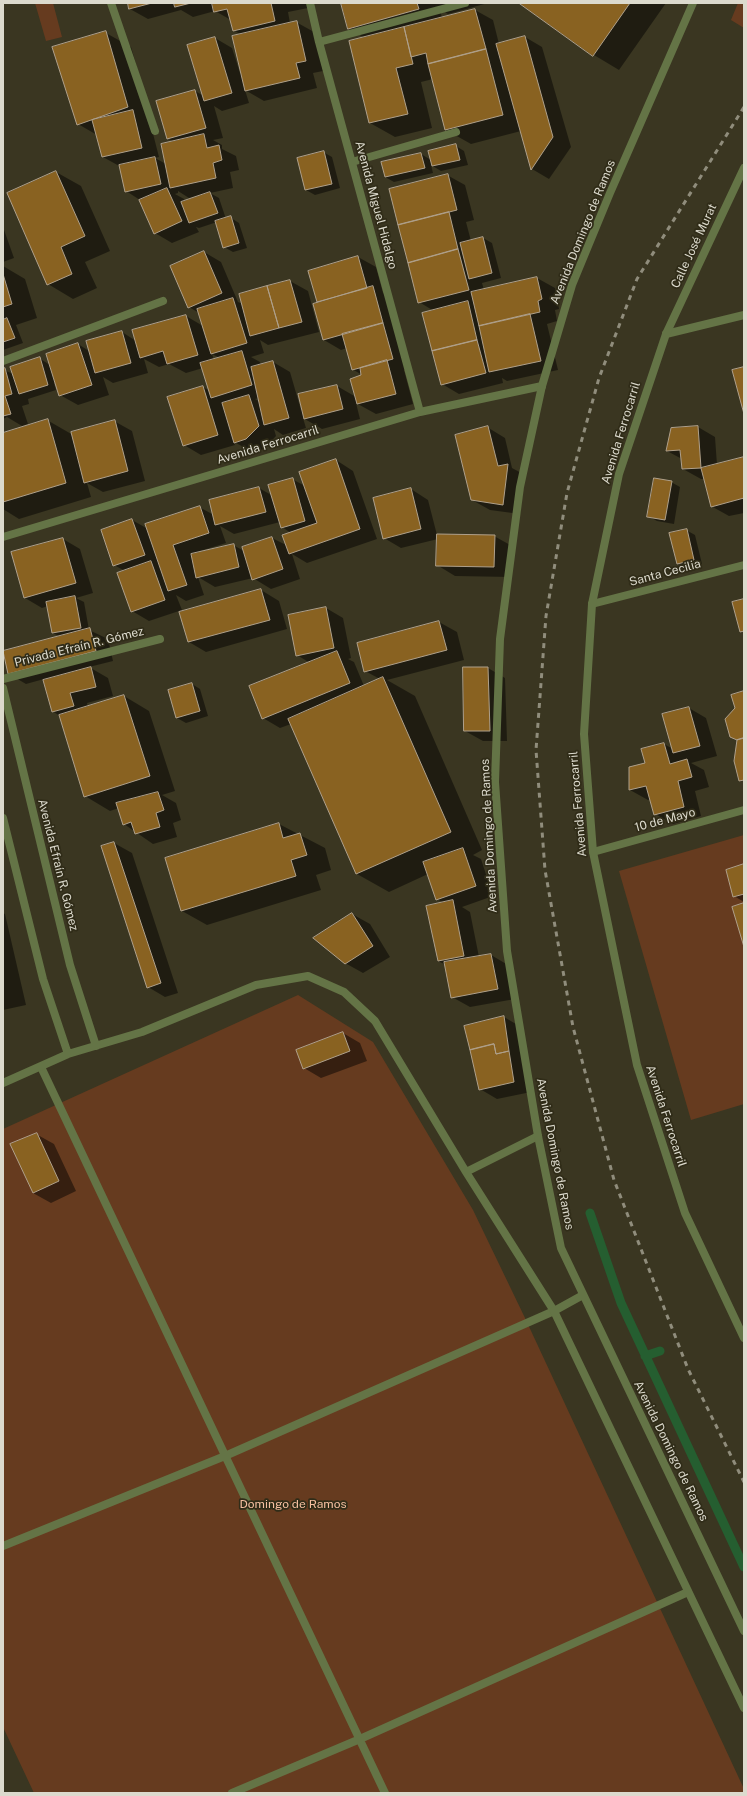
<!DOCTYPE html>
<html>
<head>
<meta charset="utf-8">
<style>
  body { margin:0 }
  #map { position:relative; width:747px; height:1796px; overflow:hidden; background:#3a3621; font-family:"Public Sans",sans-serif }
  canvas { display:block }
  .frame { position:absolute; inset:0; border:4px solid #dcdacd; pointer-events:none }
</style>
</head>
<body>
<div id="map">
<canvas width="747" height="1796"></canvas>
<div class="frame"></div>
</div>
<script>
const g = document.querySelector('canvas').getContext('2d');
g.lineJoin = 'round';
function paint(path, color) {
  g.fillStyle = color;
  g.fill(path, 'evenodd');
}
function trace(path, color, width, dash) {
  g.strokeStyle = color;
  g.lineWidth = width;
  g.lineCap = dash ? 'butt' : 'round';
  g.setLineDash(dash || []);
  g.stroke(path);
}
function write(font, color, halo, rows, align = 'center') {
  g.font = font + ' "Public Sans",sans-serif';
  g.lineWidth = 3.5;
  g.setLineDash([]);
  g.textBaseline = 'middle';
  g.strokeStyle = halo;
  g.fillStyle = color;
  for (const [text, x, y, turn = 0] of rows) {
    g.save();
    g.translate(x, y);
    g.rotate((+turn || 0) * Math.PI / 180);
    g.textAlign = isNaN(turn) ? turn : align;
    if (halo) g.strokeText(text, 0, 0);
    g.fillText(text, 0, 0);
    g.restore();
  }
}
const green = new Path2D(`
  M35,3H53L62,37L46,41Z
  M738,3H744V28L731,20Z
  M744,835V1104L691,1120L619,871Z
  M298,995L373,1042L473,1210L525,1318L744,1789V1793H34L3,1727V1129Z`);
const shadow = new Path2D(`
  M129,3H307L308,8L288,12L290,23L296,22L314,32L323,71L313,73L317,88L264,101L245,90L249,103L222,111L214,106L223,138L213,140L222,145V149L236,156L239,170L230,172L233,188L210,193L219,198L226,219L231,218L239,223L247,248L233,252L224,247L217,222L199,228L196,227L199,232L172,243L155,233L140,200L126,191L121,167L103,157L97,135L78,124L106,33L131,47L153,121L150,122L159,157L155,158L166,164L174,142L167,138L195,91L204,96L215,38L232,48L240,73L242,72V35L233,30L231,20L215,11L193,17L181,10L148,19L130,9ZM178,191L189,198L200,195V196L185,202L184,199L175,194L178,193Z
  M342,3H488L448,14L440,9L442,18L475,10L493,20L499,44L525,37L542,47L571,147L549,179L532,169L521,131L471,144L446,130L433,79L421,82L432,128L395,137L370,123L365,38L349,29Z
  M521,3H666L619,70L594,55Z
  M456,146L464,151L468,165L441,171L431,165L433,173L394,182L385,177L382,163L421,154L431,160Z
  M323,152L332,157L340,188L315,195L306,190Z
  M56,172L81,186L110,251L85,262L97,288L73,299L48,284Z
  M447,175L465,185L474,220L466,222L471,241L483,238L492,243L501,278L482,283L484,290L537,278L555,288L559,309L555,310L557,321L547,324L558,370L507,381L502,378L503,383L459,394L442,384L434,311L419,302Z
  M3,227L14,258L3,262Z
  M204,252L221,262L238,302L243,304L290,281L308,291L319,332L268,345L260,340L264,353L251,357L260,362L261,366L273,362L290,372L301,410L337,386L356,397L364,376L352,369L347,348L341,350L324,340L319,303L309,271L358,257L376,267L383,293L390,297L410,369L404,370L413,404L376,414L356,403L360,419L322,429L303,418L306,428L283,435L274,429L276,436L264,449L253,452L234,442L235,445L201,455L184,445L203,387L210,391L203,368L186,373L169,364L159,367L144,359L148,373L113,383L103,377L109,395L78,405L60,395L56,383H54L56,390L28,399L29,404L22,406L28,424L22,426L7,417L3,419V370L14,374L39,358L50,365L78,344L89,351L122,332L136,341L134,331L186,316L203,326L199,313L189,307ZM212,354L220,358L214,360ZM259,398L260,402L255,399Z
  M3,266L25,279L37,318L16,325L23,343L3,350Z
  M47,420L73,435L114,421L132,431L145,481L103,492L87,483L91,497L19,519L3,509V434Z
  M487,427L505,438L512,468L525,475L520,514L490,510L472,500Z
  M698,427L715,437L717,465L744,458V513L729,516L711,506L705,479H701L683,469L682,459L667,451Z
  M336,460L353,471L377,539L307,563L292,554L300,579L271,589L253,578L215,587L198,577L204,595L186,601L176,595L182,610L149,621L132,611L125,571L114,565L132,520L148,529L199,507L214,515L259,488L273,496L292,479L305,486ZM280,522L282,527L291,533L288,546L272,538L244,551L233,545L200,553V551L226,543L220,526L234,534Z
  M671,482L680,487L674,524L657,521L648,516Z
  M411,489L428,500L437,535L494,536L512,546L511,577L455,576L437,565L438,539L401,548L384,538Z
  M686,530L695,535L702,564L686,568L678,563Z
  M63,539L80,549L93,593L76,598L84,602L89,630L108,639L113,661L89,667L108,678L113,696L87,703L88,707L124,696L149,711L175,791L162,795L176,803L181,820L173,823L177,837L153,844L124,824L119,808L110,811L85,796L60,716L52,711L44,679L26,684L9,674L3,652L61,637L53,633L48,606L42,608L25,598Z
  M261,590L279,601L287,629L206,652L189,642Z
  M326,608L343,618L351,658L348,659L354,662L364,686L380,679L365,671L439,622L457,632L464,660L387,680L415,696L482,850L473,855L481,859L493,896L462,907L470,912L479,957L491,955L508,965L515,999L470,1007L452,997L446,965L438,961L444,903L437,899L428,874L389,892L357,874L291,724L280,728L263,718L310,663L297,655Z
  M488,668L505,678L507,741H483L465,731Z
  M192,684L200,689L208,716L186,723L177,718Z
  M689,708L706,718L717,756L691,763L704,770L709,787L695,791L701,816L673,824L655,814L651,799L648,800L630,790V768L646,764L642,750L664,744L673,749Z
  M279,824L325,848L331,870L316,875L321,890L207,925L182,911Z
  M114,843L132,853L178,993L165,997L148,987L102,847Z
  M744,865V902L734,896Z
  M3,913L5,914L26,1005L3,1010Z
  M352,914L370,924L390,957L363,973L345,963Z
  M504,1017L521,1027L531,1092L497,1099L480,1089Z
  M343,1033L360,1043L367,1061L321,1078L304,1068Z
  M36,1134L54,1144L76,1191L51,1203L33,1193Z`);
const stream = new Path2D(`
  M590,1213L621,1303L744,1567
  M645,1356L660,1351`);
const building = new Path2D(`
  M128,3H152L129,9Z
  M174,3H191L175,7Z
  M212,3H271L275,21L233,31L227,9L214,12Z
  M341,3H417L419,9L348,29Z
  M519,3H630L593,56Z
  M475,9L486,49L428,64L426,53L411,57L404,27Z
  M297,21L306,61L296,63L300,78L245,91L232,36Z
  M404,27L413,64L396,68L408,114L369,123L349,41Z
  M106,31L128,107L77,125L52,47Z
  M525,36L553,137L531,170L496,44Z
  M215,37L232,93L204,101L187,45Z
  M486,49L503,115L445,130L428,64Z
  M195,90L206,128L167,139L156,101Z
  M133,110L142,148L102,157L92,120Z
  M204,134L207,148L219,145L222,160L213,163L216,178L170,188L161,144Z
  M456,144L460,160L432,166L428,151Z
  M324,151L332,184L305,190L297,158Z
  M421,153L425,168L385,177L381,162Z
  M155,157L161,184L125,192L119,165Z
  M56,171L85,236L61,247L72,274L47,285L7,193Z
  M448,174L457,210L398,225L389,189Z
  M167,188L182,221L154,234L139,200Z
  M210,192L218,213L189,223L181,202Z
  M449,212L458,249L408,263L398,225Z
  M231,216L239,243L223,248L215,221Z
  M483,237L492,273L469,279L460,243Z
  M458,249L469,290L418,303L408,263Z
  M204,251L222,293L188,308L170,266Z
  M358,256L367,288L317,302L308,271Z
  M3,274L12,304L3,307Z
  M537,277L542,299L538,301L540,312L479,326L471,292Z
  M290,280L302,322L279,328L267,286Z
  M267,286L279,328L250,336L239,294Z
  M373,286L383,323L323,340L313,304Z
  M233,298L247,343L211,354L197,309Z
  M468,301L477,340L432,351L422,313Z
  M530,314L541,361L489,372L479,326Z
  M186,315L198,355L167,364L163,351L140,358L132,330Z
  M7,318L15,338L3,342V320Z
  M383,323L393,359L352,370L342,334Z
  M122,331L131,363L95,373L86,341Z
  M477,340L486,373L441,385L432,351Z
  M78,343L92,385L59,396L46,354Z
  M242,351L252,385L211,398L200,363Z
  M40,357L48,385L19,394L10,367Z
  M387,360L396,394L357,404L350,379L361,375L360,368Z
  M273,361L289,418L264,425L251,367Z
  M744,367V414L732,370Z
  M5,368L12,394L5,396L11,414L3,416V369Z
  M337,385L343,409L304,419L298,394Z
  M203,386L218,435L183,446L167,397Z
  M249,395L259,426L246,439L234,443L222,403Z
  M48,419L66,483L3,502V433Z
  M115,420L128,471L84,483L71,432Z
  M488,426L498,466L508,464L503,505L471,500L455,435Z
  M698,426L701,468L682,469L680,450L666,451L671,428Z
  M744,457V498L711,507L701,468Z
  M336,459L360,529L289,554L282,535L317,523L299,472Z
  M293,478L305,521L281,528L268,485Z
  M654,478L672,481L665,520L647,517Z
  M259,487L266,512L215,525L209,500Z
  M411,488L421,529L383,539L373,498Z
  M200,506L209,533L173,545L187,585L168,591L145,524Z
  M132,519L145,555L113,566L101,530Z
  M687,529L694,560L677,564L669,533Z
  M437,534L495,535L494,567L436,566Z
  M272,537L283,569L252,580L242,547Z
  M63,538L76,583L24,598L11,552Z
  M234,544L239,567L196,578L191,554Z
  M151,561L165,600L131,612L117,573Z
  M261,589L270,620L188,642L179,612Z
  M75,596L81,628L52,633L46,602Z
  M744,599V631L740,632L732,602Z
  M326,607L334,648L296,656L288,615Z
  M439,621L447,650L364,672L357,643Z
  M90,628L96,651L8,674L3,651Z
  M337,651L350,683L262,719L249,686Z
  M91,667L96,687L70,693L74,706L52,712L43,680Z
  M463,667H488L490,731H464Z
  M383,677L451,832L356,874L288,719Z
  M192,683L200,711L176,718L168,690Z
  M744,691V738L737,740L730,737L725,719L735,708L731,695Z
  M124,695L150,776L84,797L59,715Z
  M689,707L700,746L673,753L662,714Z
  M744,738V780L739,781L734,761L737,740Z
  M664,743L670,764L687,759L692,777L678,781L684,807L654,815L646,786L629,790V767L645,763L641,749Z
  M158,792L164,810L156,813L160,827L135,834L131,822L123,825L116,803Z
  M279,823L283,838L300,833L307,855L291,860L296,876L181,911L165,858Z
  M114,842L161,983L147,988L101,846Z
  M463,848L476,886L436,900L423,862Z
  M744,864V894L733,897L726,870Z
  M453,900L464,956L438,961L426,906Z
  M744,903V947L732,907Z
  M352,913L373,946L345,964L313,938Z
  M491,954L498,989L451,998L444,962Z
  M504,1016L509,1051L496,1054L494,1044L470,1050L464,1026Z
  M343,1032L350,1051L303,1069L296,1050Z
  M494,1044L496,1054L509,1051L514,1082L479,1090L470,1050Z
  M37,1133L59,1181L33,1193L10,1144Z`);
const service = new Path2D(`
  M41,1067L385,1793
  M3,1546L225,1456L554,1311
  M232,1793L360,1739L688,1592`);
const minor = new Path2D(`
  M111,3L155,131
  M310,3L319,42L420,412
  M319,42L465,3
  M352,162L456,132
  M666,334L744,315
  M3,361L163,301
  M3,537L420,412L542,386
  M592,604L744,565
  M3,679L160,639
  M3,688L70,965L96,1046
  M3,818L43,979L68,1054
  M593,852L744,810
  M3,1083L68,1054L142,1032L256,985L308,976L344,992L375,1021L466,1172L554,1311
  M466,1172L538,1136`);
const tertiary = new Path2D(`
  M693,3L610,193L572,285L542,386L520,487L500,639L495,782L507,951L538,1136L561,1248L744,1631
  M744,168L666,334L619,474L592,604L584,734L593,852L637,1065L685,1213L744,1338
  M583,1295L554,1311L744,1708`);
const rail = new Path2D(`
  M744,107L637,279L599,378L567,493L546,616L536,750L545,870L573,1027L614,1180L688,1369L744,1482`);
const streetNames = [
  ["Avenida Miguel Hidalgo",376,205,75],
  ["Avenida Domingo de Ramos",583,232,-68],
  ["Calle José Murat",694,246,-65],
  ["Avenida Ferrocarril",621,433,-73],
  ["Avenida Ferrocarril",268,445,-17],
  ["Santa Cecilia",665,573,-15],
  ["Privada Efraín R. Gómez",79,647,-14],
  ["Avenida Ferrocarril",578,804,-95],
  ["10 de Mayo",665,820,-15],
  ["Avenida Domingo de Ramos",489,836,-93],
  ["Avenida Efraín R. Gómez",58,865,76],
  ["Avenida Ferrocarril",666,1116,72],
  ["Avenida Domingo de Ramos",555,1154,79],
  ["Avenida Domingo de Ramos",671,1451,64]
];
const parkNames = [
  ["Domingo de Ramos",293,1504]
];
paint(green, '#663b1f');
paint(shadow, '#0007');
trace(stream, '#255e30', 9);
paint(building, '#896221');
trace(building, '#afa08b', 1);
trace(service, '#647446', 8);
trace(minor, '#647446', 8);
trace(tertiary, '#647446', 8);
trace(rail, '#908d7c', 3, [5, 5]);
write('12px', '#dcdacd', '#302c18', streetNames);
write('12px', '#f5bfa0', '#302c18', parkNames);
</script>
</body>
</html>
